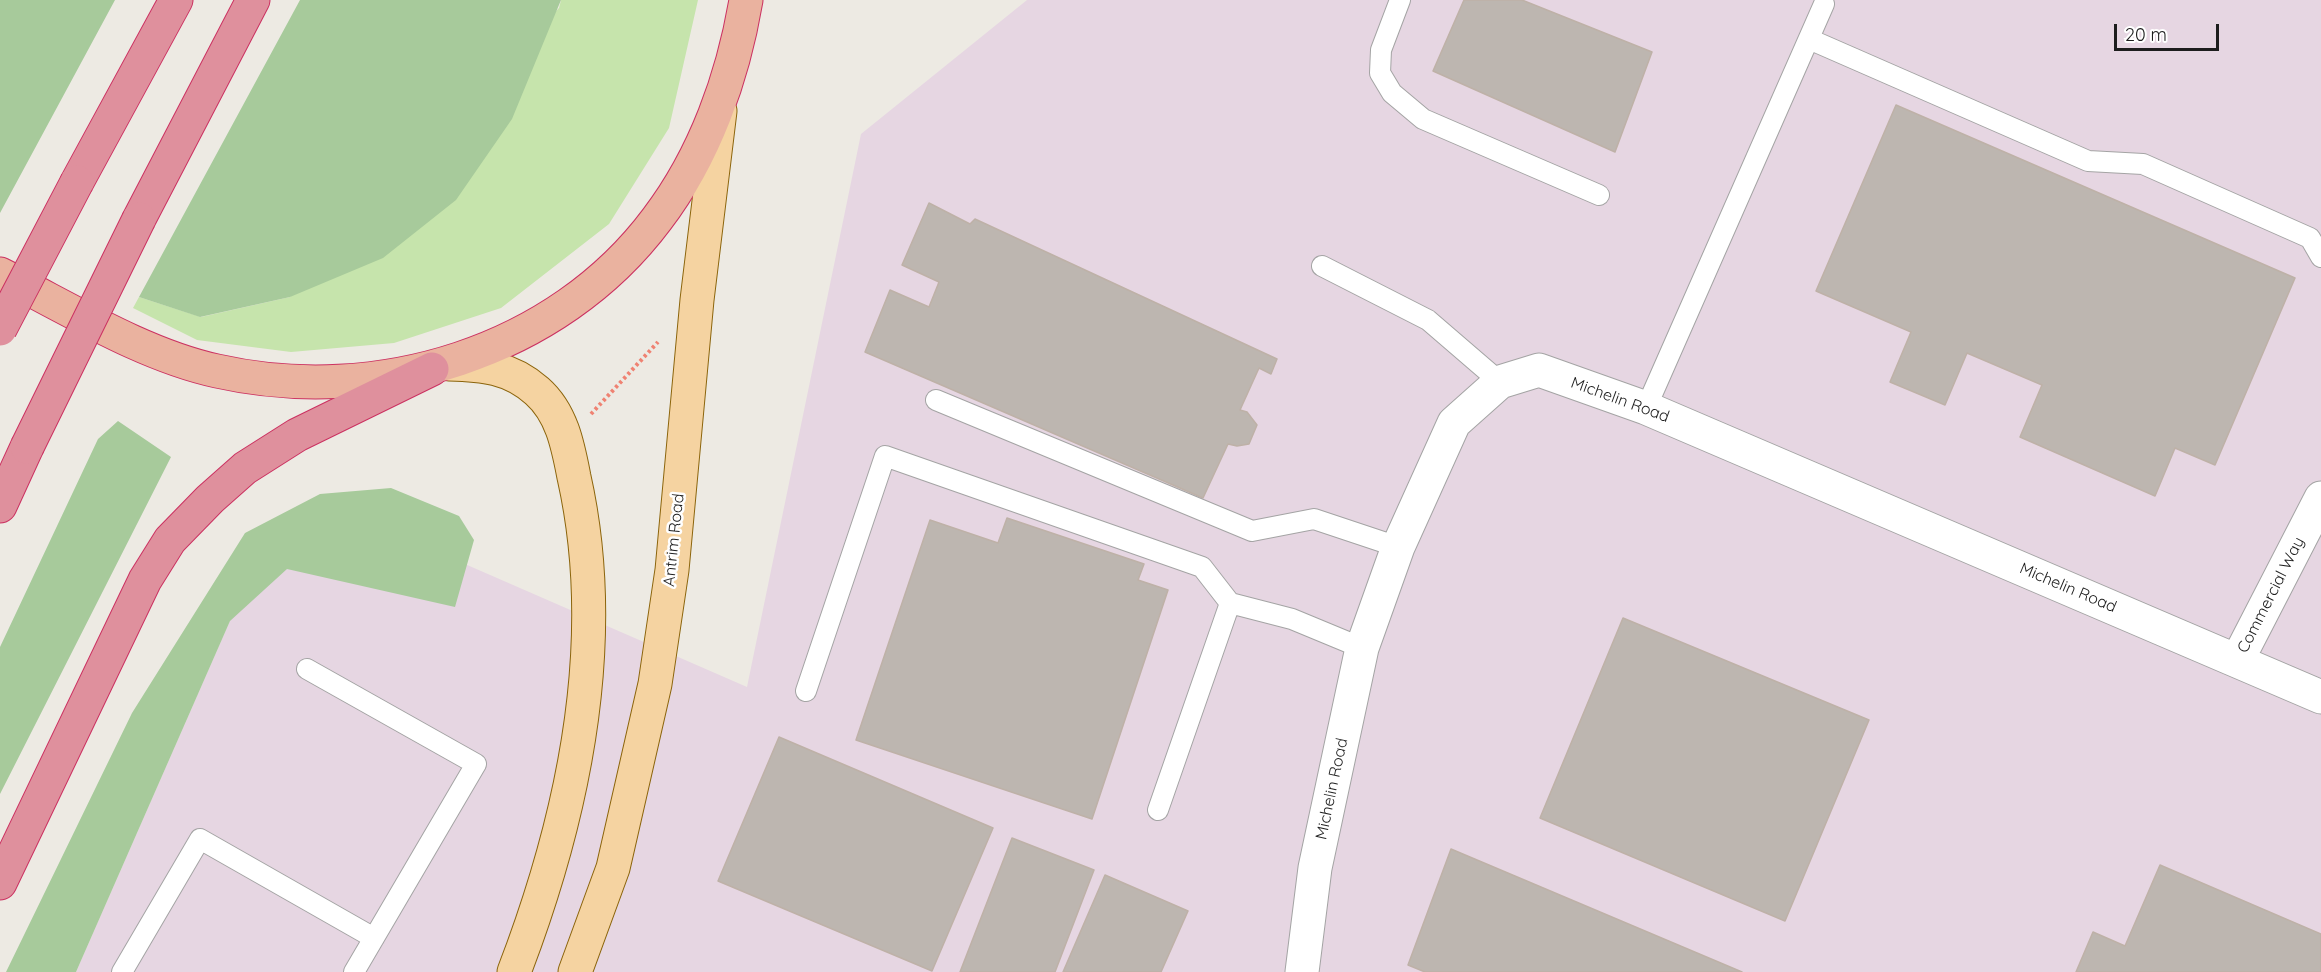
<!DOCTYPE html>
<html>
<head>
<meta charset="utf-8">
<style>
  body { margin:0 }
  #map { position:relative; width:2321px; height:972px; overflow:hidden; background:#edeae3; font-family:Quicksand,sans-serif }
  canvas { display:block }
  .scale { position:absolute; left:2114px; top:24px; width:105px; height:27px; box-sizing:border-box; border:3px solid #1d1d1d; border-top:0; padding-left:8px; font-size:18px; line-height:21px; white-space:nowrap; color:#1d1d1d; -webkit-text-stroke:4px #fff; paint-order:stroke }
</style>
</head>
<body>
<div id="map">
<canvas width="2321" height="972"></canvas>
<div class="scale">20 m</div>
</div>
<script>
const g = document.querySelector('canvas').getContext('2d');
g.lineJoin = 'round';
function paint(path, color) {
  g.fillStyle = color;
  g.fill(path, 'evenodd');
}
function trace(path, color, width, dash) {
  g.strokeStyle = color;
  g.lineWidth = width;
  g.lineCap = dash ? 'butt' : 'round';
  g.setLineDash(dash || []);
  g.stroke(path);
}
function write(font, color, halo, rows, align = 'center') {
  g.font = font + ' Quicksand,sans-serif';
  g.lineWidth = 5;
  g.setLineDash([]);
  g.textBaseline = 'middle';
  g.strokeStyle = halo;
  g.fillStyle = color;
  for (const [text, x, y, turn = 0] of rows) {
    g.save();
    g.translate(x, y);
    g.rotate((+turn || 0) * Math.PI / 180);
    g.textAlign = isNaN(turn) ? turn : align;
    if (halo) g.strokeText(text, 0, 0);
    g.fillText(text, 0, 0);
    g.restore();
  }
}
const industrial = new Path2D(`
  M1027,0H2321V972H76L261,550L403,537L747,687L861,134Z`);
const grass = new Path2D(`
  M561,0H698L669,128L609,224L501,308L394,343L291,352L197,340L133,308L139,297L201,317L290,297L559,8Z`);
const forest = new Path2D(`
  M0,0H115L0,213Z
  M300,0H561L512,119L456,200L383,258L290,297L200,317L139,297Z
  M118,421L171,457L0,794V647L98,439Z
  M391,488L459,516L474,540L455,607L287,569L230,621L76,972H6L132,713L245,533L320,494Z`);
const building = new Path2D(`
  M1464,0H1522L1652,52L1615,152L1433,71Z
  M1896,105L2295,278L2215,465L2175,448L2155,496L2020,437L2042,385L1967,353L1945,405L1890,382L1911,332L1816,291Z
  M929,203L970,224L975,219L1277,359L1271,374L1259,368L1240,410L1247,412L1257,425L1249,444L1237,446L1228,444L1203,498L865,352L890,290L929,307L939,282L902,265Z
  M1007,518L1144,564L1138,580L1168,590L1092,819L856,740L930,520L998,543Z
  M1623,618L1869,720L1785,921L1540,818Z
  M779,737L993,828L932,971L718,881Z
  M1012,838L1094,870L1055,972H960Z
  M1451,849L1742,972H1425L1408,965Z
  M2160,865L2321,934V972H2076L2093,932L2125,946Z
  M1105,875L1188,911L1161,972H1063Z`);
const path = new Path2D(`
  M591,414L658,342`);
const service = new Path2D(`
  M1400,0L1381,50L1380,73L1392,93L1423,119L1599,195
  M1809,39L2088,161L2143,164L2310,238L2321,257
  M1322,266L1428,320L1500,382
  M936,400L1252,531L1314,519L1398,547
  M1646,408L1824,4
  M307,669L476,764L354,972
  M806,691L885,456L1202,567L1230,603L1292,619L1362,648
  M1158,810L1230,603
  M122,972L200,839L374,938`);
const minor = new Path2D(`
  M2237,661L2321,498
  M1302,972L1315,868L1362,648L1398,547L1454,423L1500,382L1539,370L1646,408L2321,697`);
const primary = new Path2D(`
  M449,364C483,365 510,367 537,391C562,413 568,446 574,477C611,642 573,818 514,972
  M575,972L613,868L655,684L672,570L697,300L720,111`);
const trunk = new Path2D(`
  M0,274C68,308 143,355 217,371C377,407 557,353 657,219C705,156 733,77 746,0`);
const motorway = new Path2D(`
  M77,182L176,0
  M139,219L253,0
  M0,506L27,447
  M0,883L145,580L170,540L210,499L245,468L297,435L432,369`);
const motorwayBridge = new Path2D(`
  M0,329L77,182
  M27,447L139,219`);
const streetNames = [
  ["Michelin Road",1620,400,20],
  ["Antrim Road",674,540,-84],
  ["Michelin Road",2068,588,23],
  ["Commercial Way",2271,595,-63],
  ["Michelin Road",1332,789,-78]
];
paint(industrial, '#e6d6e2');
paint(grass, '#c6e4ac');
paint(forest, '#a7ca9b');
paint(building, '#bdb6b0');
trace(building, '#beb1a7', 1.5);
trace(service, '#a4a4a4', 22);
trace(minor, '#a4a4a4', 35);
trace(primary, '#8b640b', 35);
trace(trunk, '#cb3161', 35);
trace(motorway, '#cb3161', 35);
trace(path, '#ef8272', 4, [3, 3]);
trace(service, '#fff', 20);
trace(minor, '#fff', 33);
trace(primary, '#f5d3a1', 33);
trace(trunk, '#eab29f', 33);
trace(motorway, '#df909d', 33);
trace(motorwayBridge, '#cb3161', 35, []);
trace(motorwayBridge, '#df909d', 33);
write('16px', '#1d1d1d', '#fff', streetNames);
</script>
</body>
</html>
